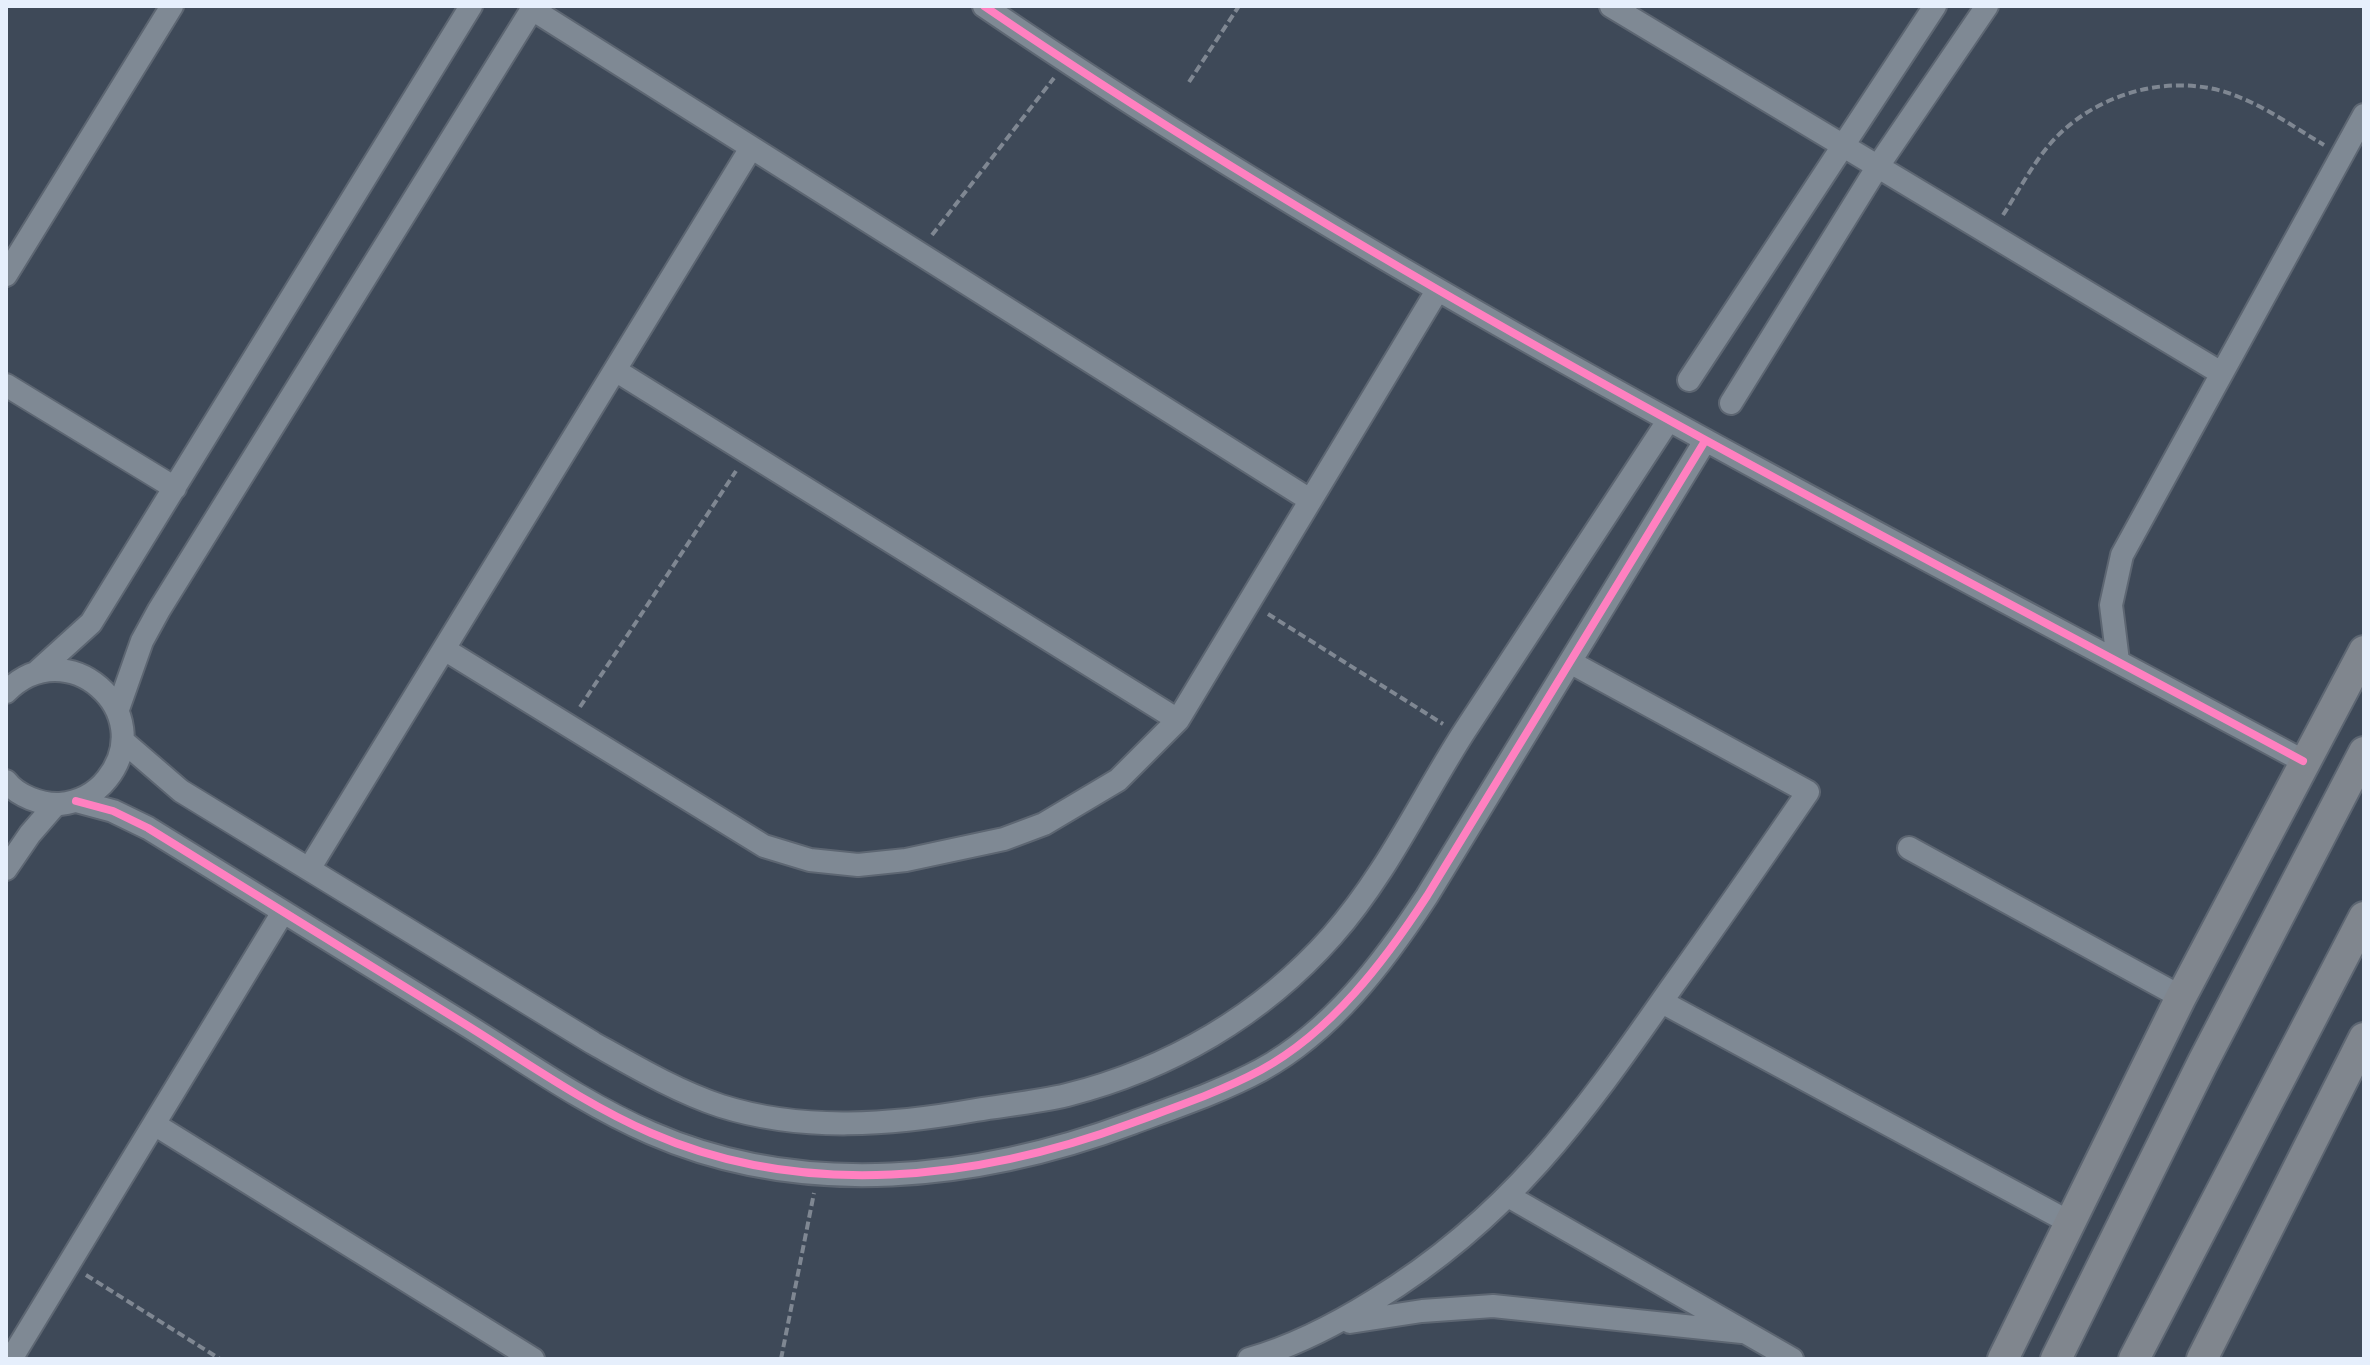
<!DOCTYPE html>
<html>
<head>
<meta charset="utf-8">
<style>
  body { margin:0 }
  #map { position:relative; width:2370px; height:1365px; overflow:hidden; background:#3e4958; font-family:"Noto Sans",sans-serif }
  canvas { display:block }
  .frame { position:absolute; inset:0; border:8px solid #e6effc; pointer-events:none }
</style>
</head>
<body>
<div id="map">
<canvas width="2370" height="1365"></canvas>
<div class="frame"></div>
</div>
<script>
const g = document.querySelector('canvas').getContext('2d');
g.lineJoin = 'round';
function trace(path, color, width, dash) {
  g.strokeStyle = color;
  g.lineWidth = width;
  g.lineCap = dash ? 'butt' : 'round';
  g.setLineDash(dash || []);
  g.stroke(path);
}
const path = new Path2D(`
  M1189,82L1239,6
  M2003,215C2018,192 2032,165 2050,144C2095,92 2175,70 2239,97C2269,109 2297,129 2324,145
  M932,235L1054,78
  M1268,614L1443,724
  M580,707L736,471
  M86,1275L220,1359
  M781,1359L814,1193`);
const street = new Path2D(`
  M984,6C1403,292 1857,520 2303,761
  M1611,6L2221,373
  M532,9L1310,500
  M6,275L172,6
  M615,370L1178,720
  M1689,380L1935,6
  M6,385L175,488
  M1731,403L1878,166L1987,6
  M444,649L764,846L810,860L858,865L906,860L1004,839L1044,824L1118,780L1178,720L1437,291
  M2118,661L2111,605L2122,555L2364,115
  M38,671L91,623L471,6
  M6,692C67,630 160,712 107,779C96,793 79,802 60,804C42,805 17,796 6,781
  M118,709L142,641L159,610L534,6
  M123,741L181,791L593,1043C634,1066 676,1091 721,1106C803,1132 892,1125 976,1110C1006,1105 1038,1102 1067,1095C1170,1069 1262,1015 1332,936C1386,875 1421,799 1464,732C1532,628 1600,525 1668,421
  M76,801L113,811L148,828C250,891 352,955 455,1018C519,1057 582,1103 651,1133C804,1200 979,1180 1132,1123C1175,1107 1220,1092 1261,1070C1332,1031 1384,962 1427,896L1705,441
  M1909,848L2181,997
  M6,869L30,834L56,804
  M309,869L751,148
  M1662,1002L2069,1222
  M154,1124L533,1359
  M1510,1197L1792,1359
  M1350,1322L1422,1311L1493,1306L1742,1332
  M11,1359L283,912
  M1249,1359C1295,1346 1335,1325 1375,1300C1509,1218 1581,1117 1669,991C1716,925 1762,859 1808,792L1570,662`);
const secondary = new Path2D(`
  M2003,1359L2181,997L2364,651
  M2056,1359L2203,1062L2364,752
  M2134,1359L2364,917
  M2202,1359L2364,1038`);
const cycleway = new Path2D(`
  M984,6C1403,292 1857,520 2303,761
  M76,801L113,811L148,828C250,891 352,955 455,1018C519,1057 582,1103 651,1133C804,1200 979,1180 1132,1123C1175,1107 1220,1092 1261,1070C1332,1031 1384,962 1427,896L1705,441`);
trace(street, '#5d6672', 26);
trace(secondary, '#5d6672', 34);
trace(path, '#7f8792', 4, [8, 4]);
trace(street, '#7f8994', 22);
trace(secondary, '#80868e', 30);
trace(cycleway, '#ff80c0', 8);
</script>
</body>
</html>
